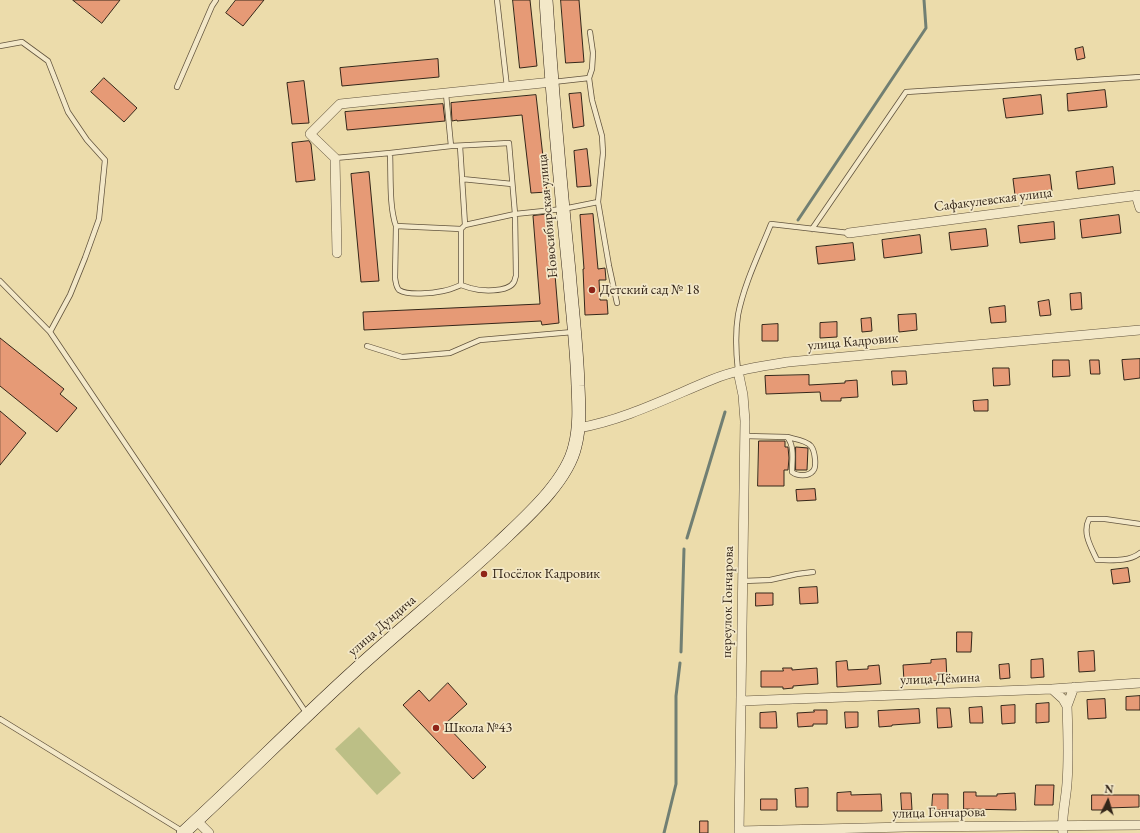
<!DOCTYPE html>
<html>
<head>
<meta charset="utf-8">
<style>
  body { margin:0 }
  #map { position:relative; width:1140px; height:833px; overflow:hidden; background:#ecdcab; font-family:"EB Garamond",serif }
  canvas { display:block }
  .north { position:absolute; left:1088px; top:781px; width:40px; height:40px; -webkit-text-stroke:3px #f3e8c8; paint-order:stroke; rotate:5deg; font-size:11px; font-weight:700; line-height:16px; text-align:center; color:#342619 }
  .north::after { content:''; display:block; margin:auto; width:14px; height:18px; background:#342619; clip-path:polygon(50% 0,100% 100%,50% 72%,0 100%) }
</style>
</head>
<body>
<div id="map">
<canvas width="1140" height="833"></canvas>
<div class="north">N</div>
</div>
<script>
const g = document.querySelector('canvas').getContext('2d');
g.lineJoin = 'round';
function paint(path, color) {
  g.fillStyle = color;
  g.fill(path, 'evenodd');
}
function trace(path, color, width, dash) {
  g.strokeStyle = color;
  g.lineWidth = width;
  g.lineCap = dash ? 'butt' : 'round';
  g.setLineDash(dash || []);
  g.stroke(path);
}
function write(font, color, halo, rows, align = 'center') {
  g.font = font + ' "EB Garamond",serif';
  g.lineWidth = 3.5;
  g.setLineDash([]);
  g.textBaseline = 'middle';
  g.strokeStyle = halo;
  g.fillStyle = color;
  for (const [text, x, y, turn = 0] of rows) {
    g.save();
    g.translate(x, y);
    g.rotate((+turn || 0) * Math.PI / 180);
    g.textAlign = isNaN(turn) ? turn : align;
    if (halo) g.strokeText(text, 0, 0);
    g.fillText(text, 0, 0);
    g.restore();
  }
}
const green = new Path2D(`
  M359,727L401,773L377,795L335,749Z`);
const stream = new Path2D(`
  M798,220L926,28L924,0
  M687,538L725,412
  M681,652L684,549
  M664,833L676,784V696L680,663`);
const building = new Path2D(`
  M73,0H120L102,23Z
  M236,0H264L243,26L226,13Z
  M513,0H530L537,66L520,68Z
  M561,0H579L584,62L566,63Z
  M1083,47L1085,58L1077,60L1075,49Z
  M438,59L439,77L342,86L340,68Z
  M104,78L137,108L124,122L91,92Z
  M304,81L309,123L292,124L287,83Z
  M1105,90L1107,107L1068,111L1067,94Z
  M581,93L584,126L573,128L569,94Z
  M536,95L547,192L531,193L522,115L457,121V120L452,121L451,103Z
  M1041,95L1043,114L1006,118L1003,99Z
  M443,104L445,121L347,130L345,112Z
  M309,141L311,144L315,180L296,182L292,143Z
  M587,149L591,186L577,187L574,151Z
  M1113,167L1115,184L1078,189L1076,172Z
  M369,172L379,281L361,282L351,174Z
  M1050,175L1052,191L1015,195L1013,179Z
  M550,214L559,323L542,325L541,321L364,330L363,312L540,304L533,216Z
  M593,214L598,269L605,268L606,280H599L600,300H607L608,314L585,315L583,269H584L580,215Z
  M1119,215L1121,233L1082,238L1080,220Z
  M1054,222L1055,239L1020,243L1018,226Z
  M986,229L988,246L951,250L949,233Z
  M920,235L922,253L884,258L882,240Z
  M853,243L855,260L818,264L816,247Z
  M1081,293L1082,309L1071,310L1070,294Z
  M1049,300L1051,315L1040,316L1038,302Z
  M1005,306L1006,322L991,323L989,308Z
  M916,314L917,330L899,332L898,315Z
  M871,318L872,331L862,332L861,319Z
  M837,322V337L820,338V323Z
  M778,324V341H762V325Z
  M0,338L64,389L60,394L77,408L57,432L0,386Z
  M1140,359V378L1124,380L1122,360Z
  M1053,360H1069L1070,376L1053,377Z
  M1090,360H1099L1100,374H1091Z
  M993,368H1009L1010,385L994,386Z
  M892,371H906L907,384L893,385Z
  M809,375V385L845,383V381L857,380L858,397L841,398V401H821L820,392L766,394L765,376Z
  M988,400V411H974L973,401Z
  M0,411L26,433L0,465Z
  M759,441H785V447H788L789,458L788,470H784V486H758Z
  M796,447L808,448L807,470H796Z
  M815,489L816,500L797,501L796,490Z
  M1128,568L1130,582L1113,584L1111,570Z
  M817,587L818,603L800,604L799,588Z
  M756,593H773V605L756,606Z
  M957,632H972L971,652H957Z
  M1094,651L1095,671L1079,672L1078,652Z
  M946,659L947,680L932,681V680L904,681L903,665L931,663V660Z
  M1043,659L1044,677L1031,678V660Z
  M847,661L848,670L868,669V666L879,665L881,684L837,687L836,662Z
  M1009,664L1010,678L1000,679L999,665Z
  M783,668H792V670L817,668L818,684L793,686V688L783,689V687H761V671H783Z
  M448,683L467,704L445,724L486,767L473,779L403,705L419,690L429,701Z
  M1140,696V710H1126V697Z
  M1105,699L1106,718L1088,719L1087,700Z
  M1049,703V722L1036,723V704Z
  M1015,705V723L1002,724L1001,706Z
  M982,707L983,723H970L969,708Z
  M937,708H950L952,727L938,728Z
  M919,709L920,723L892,725V726L879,727L878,711Z
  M814,710H827V724H813V726L798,727L797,713L814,712Z
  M776,712L777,728H760V713Z
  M845,712H858V727L846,728Z
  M1036,785H1054L1053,805H1035Z
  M808,788V807H796L795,789Z
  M851,792V795L881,794L882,811H837V793Z
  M964,792H976V796H997V794L1015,793L1016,810L964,809Z
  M901,793H911L912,810H902Z
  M933,794H948V810H932Z
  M1092,795H1139V807L1106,808V810H1092Z
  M761,799H777V810H761Z
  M700,821H708V833H700Z`);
const service = new Path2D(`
  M497,0L507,87
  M590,32L593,53L592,69L589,78L592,100L602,136L603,153L598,202L609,266L617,303
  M0,46L22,42L48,61L68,112L87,140L105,160L99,219L85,258L70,295L50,332
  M553,82L589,78
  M177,87L212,6L216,0
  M446,94L451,146
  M460,146L465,225
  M335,158L390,153L451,146L509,143L515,214L516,276C515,278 515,280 514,282C508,293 480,291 470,288C467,287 464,286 461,285C456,287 449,290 443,291C434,293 408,296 399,290C396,287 396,283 395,278L396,226C389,207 391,175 390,153
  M462,179L512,184
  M396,226L461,229
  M812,229L906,92L1140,77
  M0,281L50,332L307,714
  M461,285V229L465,225L515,214L563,209L598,202
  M367,346L402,357L450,353L480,340L573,332
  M738,371C736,353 735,334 738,315C744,284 759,254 771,224L849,233
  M745,436L787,437C795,446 792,461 792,472C797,476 808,477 813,471C817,467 815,451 811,446C806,440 794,439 787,437
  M1140,524L1105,519H1089C1082,533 1091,547 1097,560C1111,560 1129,562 1140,553
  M743,581L770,580L797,574L813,572
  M0,719L182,831`);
const minor = new Path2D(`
  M1136,195L1140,208
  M849,233L1140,195
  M337,253L335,158L310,134L340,104L552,82
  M738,371L743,395L745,421L739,833
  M578,428C624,420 667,398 711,380C735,370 762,366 788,362L1140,330
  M1052,689L1063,699L1067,706L1074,687
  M741,701L1052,689L1140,683
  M197,821L209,833
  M739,831L906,827L1140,825
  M1063,833C1061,817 1066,800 1067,783C1069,757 1068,732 1067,706`);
const secondary = new Path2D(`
  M183,833C240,781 294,726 351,674C399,630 450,589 498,544C524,519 567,482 575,446C580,427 579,406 578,386C577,348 572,309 569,271C560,181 552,90 546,0`);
const markers = [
  [592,290,4,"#8f2418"],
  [484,574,4,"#8f2418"],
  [436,728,4,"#8f2418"]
];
const streetNames = [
  ["Сафакулевская улица",993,200,-7],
  ["Новосибирская улица",548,216,-95],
  ["улица Кадровик",853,342,-5],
  ["переулок Гончарова",728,602,-89],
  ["улица Дундича",382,626,-41],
  ["улица Дёмина",940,679,-2],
  ["улица Гончарова",939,813,-1]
];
const poiNames = [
  ["Детский сад № 18",600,290],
  ["Посёлок Кадровик",492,574],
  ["Школа №43",444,728]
];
paint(green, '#bcbf86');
trace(stream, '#717f73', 3);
paint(building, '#e69a76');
trace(building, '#342619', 1);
trace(service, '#62543e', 6);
trace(minor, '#62543e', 10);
trace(secondary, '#342619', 14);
trace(service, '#f3e8c8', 4.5);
trace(minor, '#f3e8c8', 9);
trace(secondary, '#f3e8c8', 13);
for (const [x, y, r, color] of markers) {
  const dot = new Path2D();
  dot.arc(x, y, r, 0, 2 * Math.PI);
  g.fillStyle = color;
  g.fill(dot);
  trace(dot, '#f3e8c8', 1.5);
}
write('14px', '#342619', '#f3e8c8', streetNames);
write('14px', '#342619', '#f3e8c8', poiNames, 'left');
</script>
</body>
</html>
